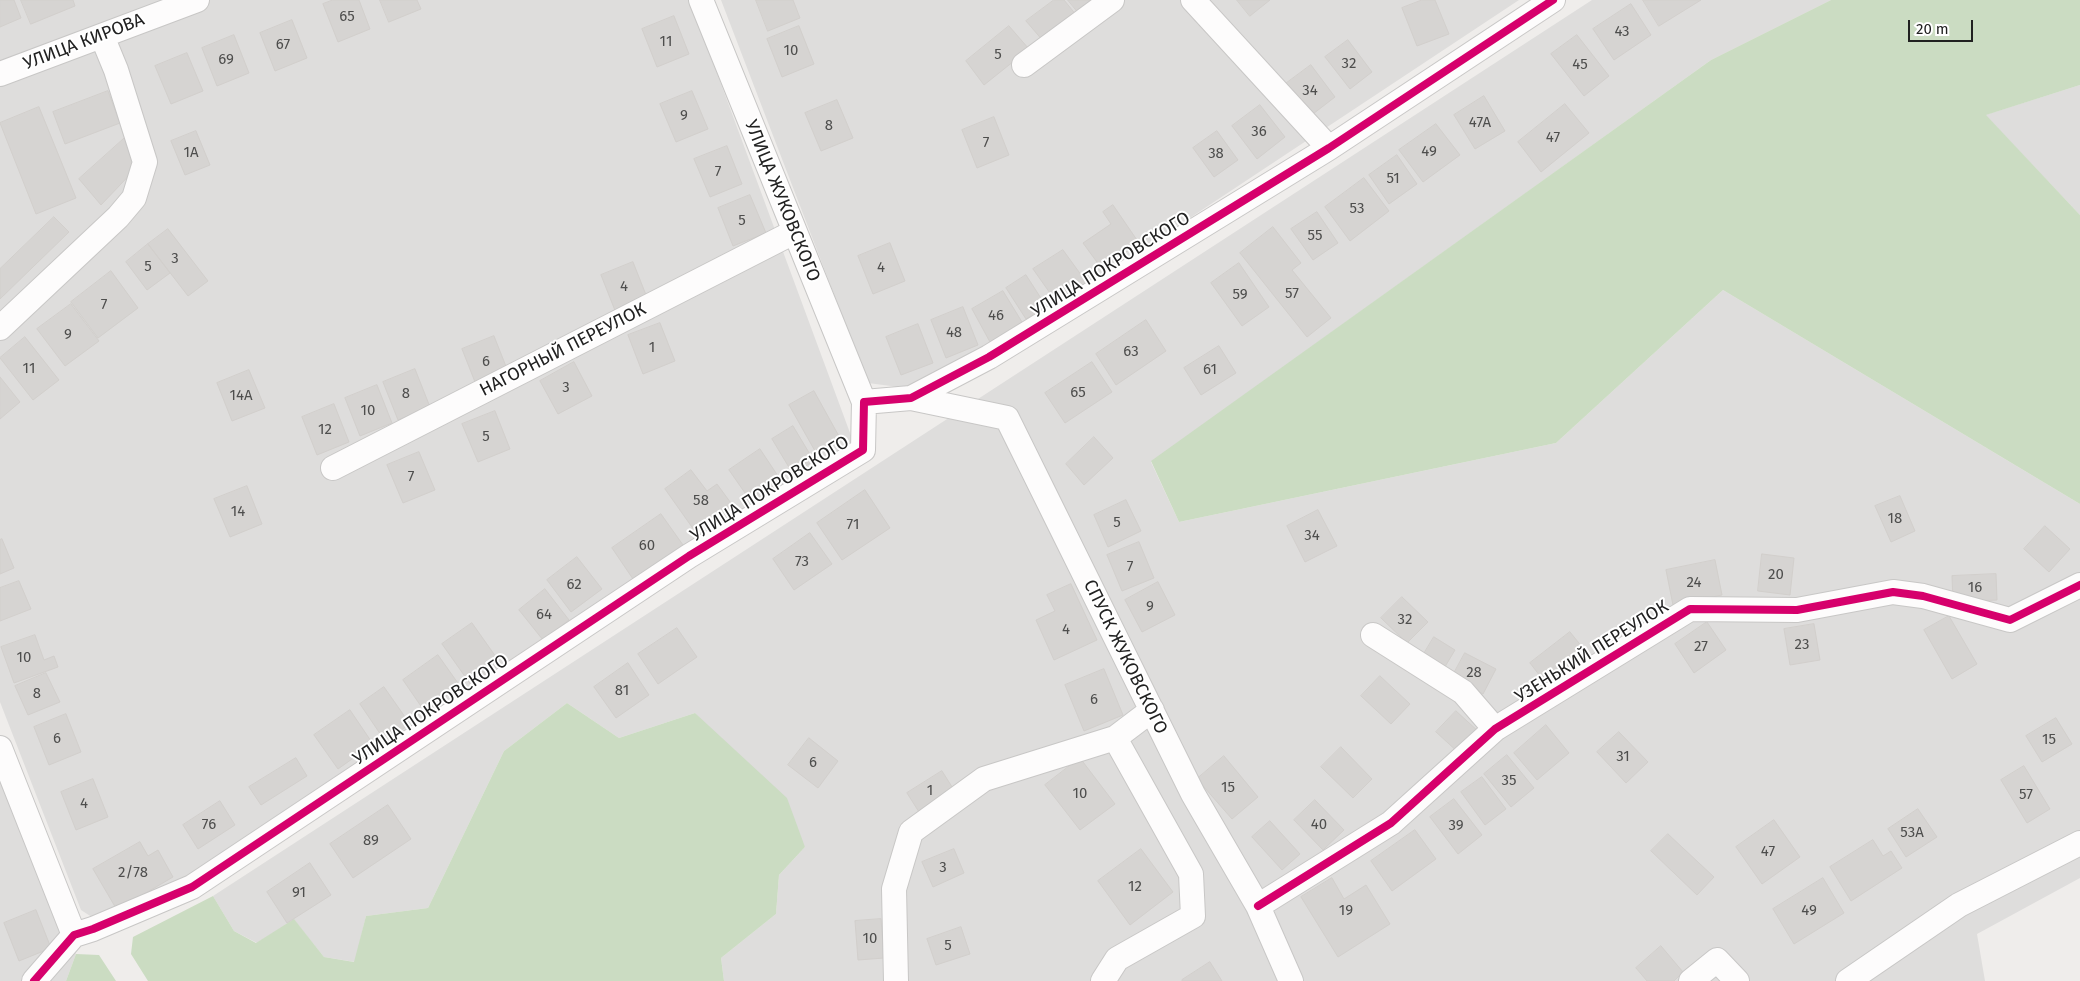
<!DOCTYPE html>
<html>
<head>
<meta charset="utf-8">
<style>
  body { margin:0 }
  #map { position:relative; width:2080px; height:981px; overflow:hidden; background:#efedeb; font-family:"Fira Sans",sans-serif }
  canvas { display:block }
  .scale { position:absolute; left:1908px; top:20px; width:65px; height:22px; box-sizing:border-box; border:2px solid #212121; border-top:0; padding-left:6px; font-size:15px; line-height:18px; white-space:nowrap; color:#212121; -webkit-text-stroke:4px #fff; paint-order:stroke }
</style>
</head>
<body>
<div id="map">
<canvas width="2080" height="981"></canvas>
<div class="scale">20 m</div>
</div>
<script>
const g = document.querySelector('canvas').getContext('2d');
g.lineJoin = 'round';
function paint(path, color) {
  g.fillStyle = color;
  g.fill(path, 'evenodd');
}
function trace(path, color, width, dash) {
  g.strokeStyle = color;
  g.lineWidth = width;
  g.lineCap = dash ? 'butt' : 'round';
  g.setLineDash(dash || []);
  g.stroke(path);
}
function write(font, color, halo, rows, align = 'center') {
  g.font = font + ' "Fira Sans",sans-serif';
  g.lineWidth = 4;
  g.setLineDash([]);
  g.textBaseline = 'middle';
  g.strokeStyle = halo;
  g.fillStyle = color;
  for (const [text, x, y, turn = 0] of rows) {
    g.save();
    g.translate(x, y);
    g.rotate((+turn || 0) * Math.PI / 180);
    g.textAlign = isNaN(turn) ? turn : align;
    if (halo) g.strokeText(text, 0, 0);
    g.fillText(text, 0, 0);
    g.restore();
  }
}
const residential = new Path2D(`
  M0,0H690L853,441L187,881L98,921L81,910L0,702Z
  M721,0H1519L995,347L906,388L868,383Z
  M1592,0H1831L1711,60L1151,462L1179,522L1556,443L1723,290L2080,504V878L1977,934L1985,981H724L721,958L776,914L779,875L805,847L695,713L619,738L567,703L504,751L428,908L366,916L355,962L324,957L294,920L257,943L234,931L213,896Z
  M2080,85V215L1985,115Z
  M0,768L76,954L66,981H0Z`);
const forest = new Path2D(`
  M1831,0H2080V85L1986,115L2080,215V504L1723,290L1556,443L1179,522L1151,461L1711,60Z
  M567,703L619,738L695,713L787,798L805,847L779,875L776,914L721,958L724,981H148L131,954L133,937L213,896L234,931L256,943L294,919L324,957L354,962L366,916L428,908L504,751Z
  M76,954L99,955L116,981H66Z`);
const building = new Path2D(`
  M0,0H14L21,18L0,27Z
  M21,0H73L75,6L31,24Z
  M333,0H359L370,29L338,42L323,4Z
  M380,0H417L421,9L389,22Z
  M756,0H793L800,18L768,31Z
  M1054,0H1064L1077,16L1044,42L1026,21Z
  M1068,0H1101L1082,17Z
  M1237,0H1270L1250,16Z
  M1422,0H1435L1449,34L1417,46L1402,8Z
  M1643,0H1701L1659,26Z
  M1631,4L1651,35L1614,60L1593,29Z
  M674,16L689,54L657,67L642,29Z
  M292,20L307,58L275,71L260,33Z
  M799,26L814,64L782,77L767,39Z
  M1009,26L1029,49L984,85L966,61Z
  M234,35L249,73L217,86L202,48Z
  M1577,35L1609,76L1584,96L1551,54Z
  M1348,40L1372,72L1350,89L1325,57Z
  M187,53L203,91L171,104L155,66Z
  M1311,65L1335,97L1309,117L1284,85Z
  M108,91L120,123L65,144L53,112Z
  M692,91L708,129L676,142L660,104Z
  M1484,96L1505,131L1475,149L1454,115Z
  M837,100L853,138L821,151L805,113Z
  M1565,104L1589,133L1541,172L1518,142Z
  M1260,105L1285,137L1257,159L1232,126Z
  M39,107L76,198L36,214L0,123Z
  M994,117L1009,155L977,168L962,130Z
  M1436,124L1460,155L1423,182L1399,150Z
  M196,131L210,165L185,175L171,141Z
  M1217,131L1238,160L1214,177L1193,148Z
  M128,135L140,164L101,205L79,179Z
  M727,146L742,184L710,197L694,159Z
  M1397,155L1417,184L1389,204L1369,175Z
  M1364,178L1389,211L1350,241L1325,207Z
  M750,195L766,233L733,246L718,208Z
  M1113,205L1139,243L1102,269L1083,243L1111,224L1103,212Z
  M1317,212L1338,243L1313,260L1291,229Z
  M54,217L69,232L0,299V269Z
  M1273,227L1301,263L1292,270L1331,318L1307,337L1240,253Z
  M168,229L208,281L188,296L148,244Z
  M890,243L905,281L873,294L858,256Z
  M148,244L170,273L147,290L126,262Z
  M1063,250L1087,283L1057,303L1033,269Z
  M633,262L648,300L616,313L601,275Z
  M1239,263L1269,307L1242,326L1211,283Z
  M111,271L138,308L98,338L71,302Z
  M1026,275L1046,306L1026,319L1006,288Z
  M1003,291L1022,322L990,342L972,309Z
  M71,304L99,341L65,366L37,329Z
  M963,307L978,345L946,358L931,320Z
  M1146,320L1166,351L1116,385L1096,354Z
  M660,323L675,361L643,374L628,335Z
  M918,324L933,363L901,375L886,337Z
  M494,336L509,374L477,387L462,349Z
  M25,337L59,380L33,400L0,358Z
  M1219,346L1236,373L1201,395L1184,368Z
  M574,362L592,396L558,414L540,381Z
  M1092,362L1112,392L1065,423L1045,393Z
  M415,369L430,407L398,420L383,382Z
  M249,370L265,408L232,421L217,383Z
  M0,377L20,402L0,419Z
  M377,385L392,423L360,436L345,398Z
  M814,391L840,438L815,451L789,405Z
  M334,404L349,442L317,455L302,417Z
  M495,411L510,449L478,462L462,424Z
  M793,426L814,461L793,474L772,439Z
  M1094,437L1113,458L1084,485L1066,464Z
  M760,449L782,482L752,503L729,470Z
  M419,452L435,490L403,503L387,465Z
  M691,470L707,491L717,484L736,510L699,537L665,489Z
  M247,486L262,524L230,537L214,499Z
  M865,490L890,528L842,560L817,523Z
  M1900,496L1915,531L1891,542L1875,506Z
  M1126,500L1141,531L1108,547L1094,515Z
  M1318,510L1337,546L1305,562L1287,526Z
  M661,514L683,545L633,579L612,548Z
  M2045,526L2070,549L2049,572L2024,549Z
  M810,533L832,564L794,590L773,559Z
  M2,539L14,568L0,574V540Z
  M1139,542L1154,578L1122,591L1107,555Z
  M1762,554L1794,558L1790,595L1758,591Z
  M577,557L602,589L571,612L547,580Z
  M1715,560L1722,595L1673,605L1666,570Z
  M1996,574L1997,600L1953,602L1952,576Z
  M19,581L31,609L0,621V588Z
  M1158,582L1175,615L1142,632L1125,600Z
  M1071,584L1097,640L1054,660L1036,620L1055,611L1047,595Z
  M545,589L569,620L543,640L519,610Z
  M1402,597L1428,622L1407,643L1381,618Z
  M1949,616L1977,664L1952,679L1924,630Z
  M1707,622L1726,650L1694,673L1675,644Z
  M472,623L501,664L471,685L442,644Z
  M1814,624L1820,660L1790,665L1784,629Z
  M677,628L697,657L658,684L638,654Z
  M1570,632L1587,653L1547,685L1530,663Z
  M35,635L44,660L54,656L58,667L14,683L1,647Z
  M1434,637L1455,650L1443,670L1422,657Z
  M1465,653L1496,669L1483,694L1452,677Z
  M438,655L460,686L425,712L403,680Z
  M628,663L649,695L616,718L594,687Z
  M1104,669L1123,715L1084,731L1065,685Z
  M46,673L60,702L28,715L15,686Z
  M1380,676L1410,704L1391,724L1361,696Z
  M384,687L410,724L385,741L360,704Z
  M350,710L373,744L338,769L314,735Z
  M1456,711L1479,732L1460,754L1436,732Z
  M66,714L81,752L49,765L34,727Z
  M2056,718L2072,744L2042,762L2026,736Z
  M1546,725L1569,753L1537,780L1514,753Z
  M1619,732L1648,762L1626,783L1597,752Z
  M809,738L838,761L818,788L788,765Z
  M1341,747L1372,779L1353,798L1321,767Z
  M1507,755L1534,788L1511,807L1484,774Z
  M1224,756L1258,797L1232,819L1197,779Z
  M296,758L307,776L261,805L249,787Z
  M1080,758L1115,804L1080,830L1045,785Z
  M2024,766L2050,809L2027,823L2001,780Z
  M942,771L954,790L919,812L907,793Z
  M1482,777L1506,809L1485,825L1461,792Z
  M93,779L108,817L76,830L61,792Z
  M1454,799L1482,835L1458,854L1430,817Z
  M1315,800L1344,830L1323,850L1294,820Z
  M220,801L235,825L198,849L183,825Z
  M388,805L411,839L353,878L330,844Z
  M1918,809L1937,837L1906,857L1888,829Z
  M1774,820L1800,857L1762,884L1736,847Z
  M1270,821L1300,854L1282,870L1252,837Z
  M1415,830L1436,859L1392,891L1371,861Z
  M1668,834L1714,877L1697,895L1651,851Z
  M1873,840L1883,856L1891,851L1902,868L1851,901L1830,867Z
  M140,842L148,856L158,850L173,877L117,910L93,869Z
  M954,849L964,873L933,887L922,862Z
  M1141,849L1173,892L1130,925L1098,881Z
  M310,863L331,895L287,923L267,892Z
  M1332,878L1344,899L1366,885L1390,924L1338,957L1301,897Z
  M1823,878L1844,913L1794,944L1773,909Z
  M36,910L51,948L19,961L4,923Z
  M881,919L884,958L858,960L855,921Z
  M961,927L970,954L936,965L927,939Z
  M1661,946L1683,972L1674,981H1647L1636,968Z
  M1210,962L1222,981H1182V980Z`);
const minor = new Path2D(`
  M701,0L864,402
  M1193,0L1329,148
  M1024,65L1112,0
  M0,74L197,0
  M0,328L118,217L134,198L145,162L116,70L102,36
  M911,398L1007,418L1193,794L1258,906L1291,981
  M333,468L794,232
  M1373,635L1463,692L1495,729
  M0,748L74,935
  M1258,906L1391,823L1495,729L1690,609L1797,610L1893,592L1923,596L2010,620L2080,585
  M34,981L74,935L93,929L192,887L689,556L863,450L864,402L911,398L989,357L1329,148L1553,0
  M896,981L894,889L911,832L984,779L1115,738L1152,710
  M1103,981L1117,959L1193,916L1191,874L1115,738
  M1691,981L1717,960L1737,981
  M1848,981L1959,905L2080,843`);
const cycleway = new Path2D(`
  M1258,906L1391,823L1495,729L1690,609L1797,610L1893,592L1923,596L2010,620L2080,585
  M34,981L74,935L93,929L192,887L689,556L863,450L864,402L911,398L989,357L1329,148L1553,0`);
const numberNames = [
  ["65",347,17],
  ["43",1622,32],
  ["11",666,42],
  ["67",283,45],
  ["10",791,51],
  ["5",998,55],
  ["69",226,60],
  ["32",1349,64],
  ["45",1580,65],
  ["34",1310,91],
  ["9",684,116],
  ["47А",1480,123],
  ["8",829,126],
  ["36",1259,132],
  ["47",1553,138],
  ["7",986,143],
  ["49",1429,152],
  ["1А",191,153],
  ["38",1216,154],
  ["7",718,172],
  ["51",1393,179],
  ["53",1357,209],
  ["5",742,221],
  ["55",1315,236],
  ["3",175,259],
  ["5",148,267],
  ["4",881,268],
  ["4",624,287],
  ["57",1292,294],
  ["59",1240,295],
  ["7",104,305],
  ["46",996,316],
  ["48",954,333],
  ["9",68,335],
  ["1",652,348],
  ["63",1131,352],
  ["6",486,362],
  ["11",29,369],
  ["61",1210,370],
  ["3",566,388],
  ["65",1078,393],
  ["8",406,394],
  ["14А",241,396],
  ["10",368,411],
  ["12",325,430],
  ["5",486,437],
  ["7",411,477],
  ["58",701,501],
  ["14",238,512],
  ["18",1895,519],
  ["5",1117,523],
  ["71",853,525],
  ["34",1312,536],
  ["60",647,546],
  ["73",802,562],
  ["7",1130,567],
  ["20",1776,575],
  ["24",1694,583],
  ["62",574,585],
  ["16",1975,588],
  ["9",1150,607],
  ["64",544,615],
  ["32",1405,620],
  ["4",1066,630],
  ["23",1802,645],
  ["27",1701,647],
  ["10",24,658],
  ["28",1474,673],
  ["81",622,691],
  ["8",37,694],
  ["6",1094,700],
  ["6",57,739],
  ["15",2049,740],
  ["31",1623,757],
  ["6",813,763],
  ["35",1509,781],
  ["15",1228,788],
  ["1",930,791],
  ["10",1080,794],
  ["57",2026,795],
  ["4",84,804],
  ["76",209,825],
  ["40",1319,825],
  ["39",1456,826],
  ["53А",1912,833],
  ["89",371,841],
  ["47",1768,852],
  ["3",943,868],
  ["2/78",133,873],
  ["12",1135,887],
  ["91",299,893],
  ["19",1346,911],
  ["49",1809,911],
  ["10",870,939],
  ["5",948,946]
];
const streetNames = [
  ["УЛИЦА КИРОВА",84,42,-21],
  ["УЛИЦА ЖУКОВСКОГО",782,201,68],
  ["УЛИЦА ПОКРОВСКОГО",1111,265,-32],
  ["НАГОРНЫЙ ПЕРЕУЛОК",563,350,-27],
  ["УЛИЦА ПОКРОВСКОГО",770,489,-32],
  ["УЗЕНЬКИЙ ПЕРЕУЛОК",1592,652,-32],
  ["СПУСК ЖУКОВСКОГО",1125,657,64],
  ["УЛИЦА ПОКРОВСКОГО",431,710,-34]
];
paint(residential, '#dedddc');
paint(forest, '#cbdcc2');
paint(building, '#d6d4d2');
trace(building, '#d2cfcc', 1);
trace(minor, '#c8c7c6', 26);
trace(minor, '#fdfcfc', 24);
trace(cycleway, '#d6006c', 8);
write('15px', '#4e4e4d', null, numberNames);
write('18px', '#212121', '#fff', streetNames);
</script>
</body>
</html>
